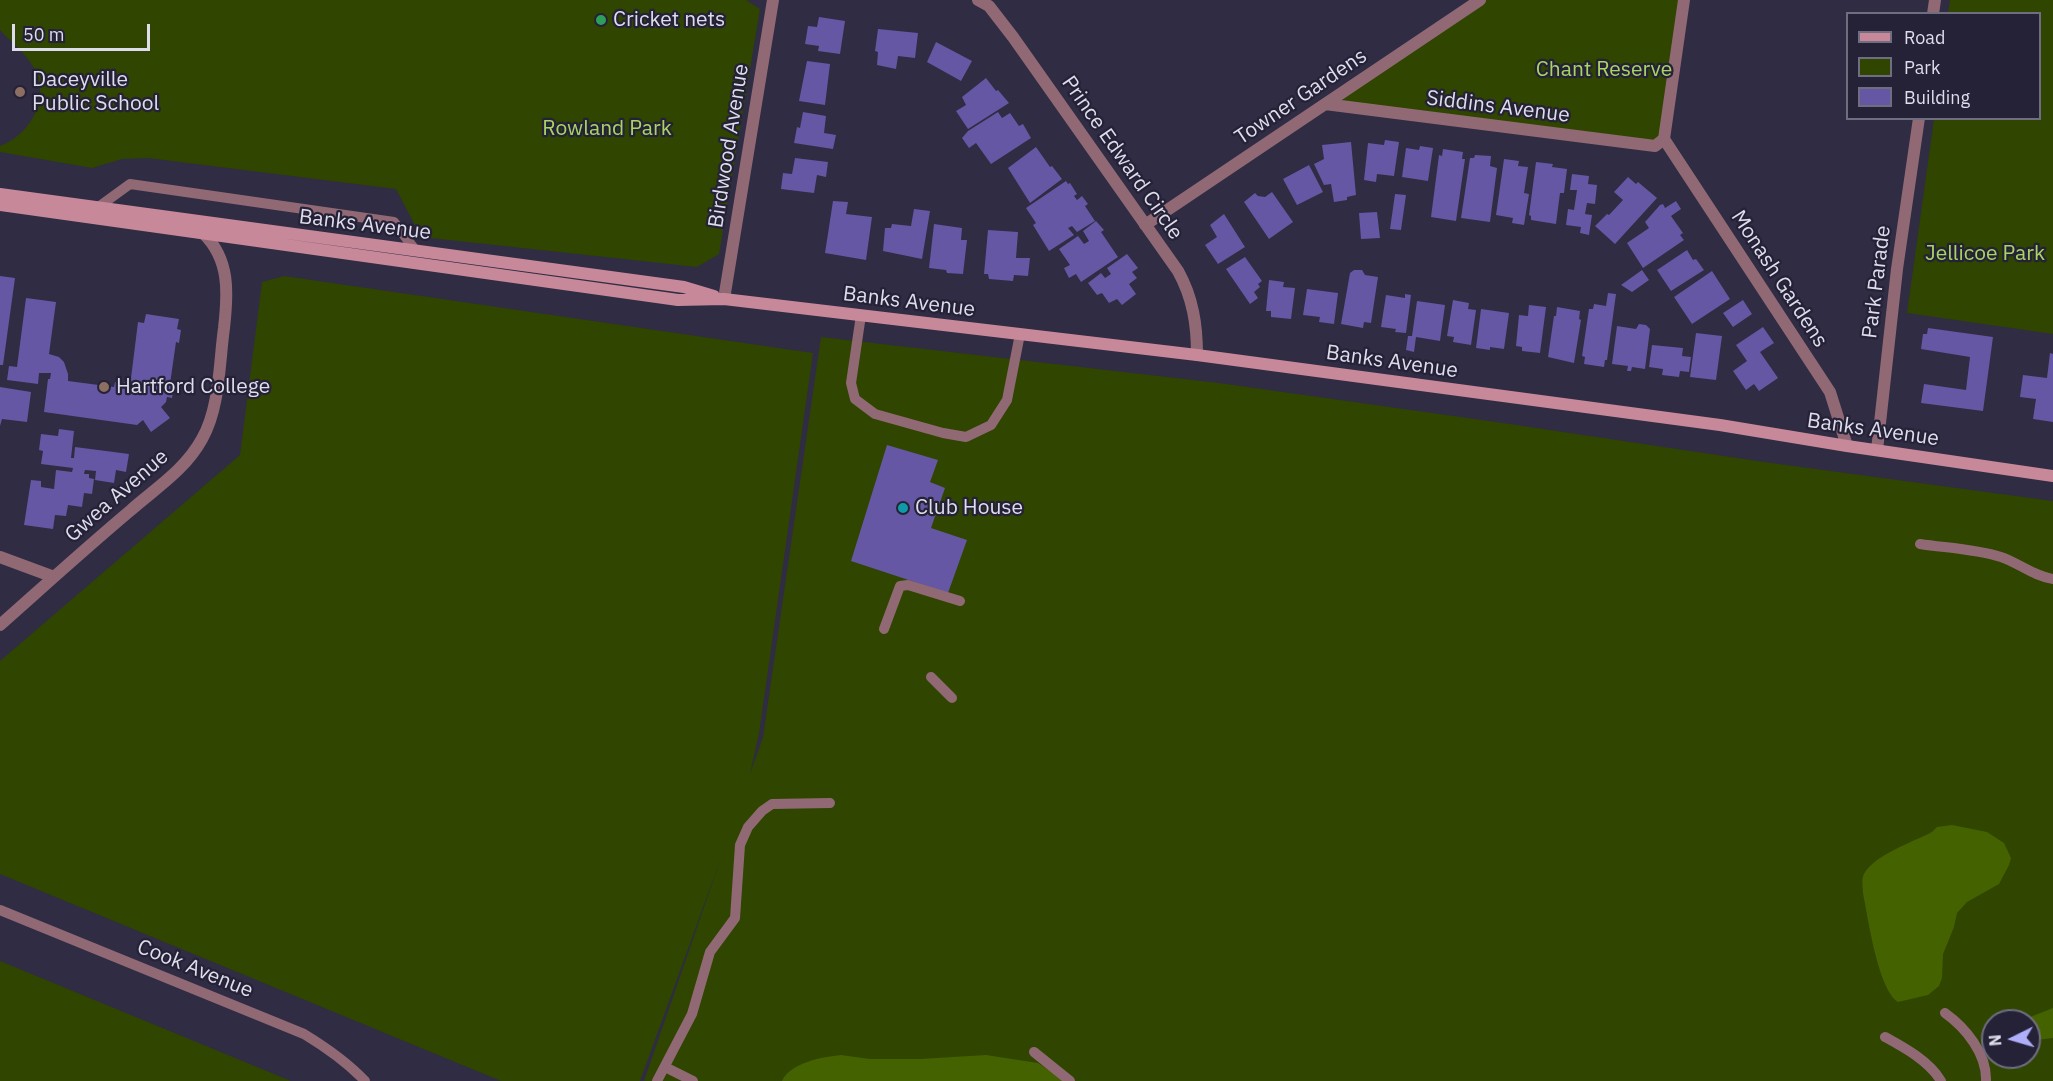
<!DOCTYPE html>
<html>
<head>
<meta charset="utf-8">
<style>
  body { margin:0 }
  #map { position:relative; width:2053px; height:1081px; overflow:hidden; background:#2f2c43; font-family:"IBM Plex Sans",sans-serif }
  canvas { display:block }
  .legend { position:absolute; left:1846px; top:12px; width:195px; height:108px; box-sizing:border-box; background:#252238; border:2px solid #6f6d80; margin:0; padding:8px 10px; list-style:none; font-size:18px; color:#deddec }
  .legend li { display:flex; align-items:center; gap:12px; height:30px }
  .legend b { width:30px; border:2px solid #6f6d80 }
  .north { position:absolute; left:1981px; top:1009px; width:60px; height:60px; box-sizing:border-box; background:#252238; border:2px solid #6f6d80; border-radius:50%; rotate:265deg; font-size:16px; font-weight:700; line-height:24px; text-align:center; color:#deddec }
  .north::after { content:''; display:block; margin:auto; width:21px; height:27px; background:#afaefa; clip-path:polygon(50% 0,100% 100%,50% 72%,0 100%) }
  .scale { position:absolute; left:12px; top:24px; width:138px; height:27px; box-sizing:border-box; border:3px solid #deddec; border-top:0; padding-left:8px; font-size:18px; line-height:21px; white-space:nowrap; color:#deddec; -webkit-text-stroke:4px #252238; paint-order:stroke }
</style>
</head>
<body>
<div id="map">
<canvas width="2053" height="1081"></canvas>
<ul class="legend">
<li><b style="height:8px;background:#c7889a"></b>Road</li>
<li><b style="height:16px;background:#2f4500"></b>Park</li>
<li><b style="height:16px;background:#6557a3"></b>Building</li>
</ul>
<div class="north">N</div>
<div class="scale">50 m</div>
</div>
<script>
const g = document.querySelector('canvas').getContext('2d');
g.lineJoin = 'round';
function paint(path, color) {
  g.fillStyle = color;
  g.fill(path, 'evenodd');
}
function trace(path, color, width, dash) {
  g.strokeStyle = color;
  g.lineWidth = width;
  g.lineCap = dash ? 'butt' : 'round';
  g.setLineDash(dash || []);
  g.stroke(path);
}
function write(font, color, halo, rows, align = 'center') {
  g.font = font + ' "IBM Plex Sans",sans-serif';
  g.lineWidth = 4.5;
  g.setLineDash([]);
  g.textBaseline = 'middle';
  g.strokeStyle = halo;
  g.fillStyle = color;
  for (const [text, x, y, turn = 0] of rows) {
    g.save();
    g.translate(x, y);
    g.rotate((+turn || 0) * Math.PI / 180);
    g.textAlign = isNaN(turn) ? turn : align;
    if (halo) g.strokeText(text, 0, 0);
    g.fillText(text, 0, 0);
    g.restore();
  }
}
const green = new Path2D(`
  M0,0H746L760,9L719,254L697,267L421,237L396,189L148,158L122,159L92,168L0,152V146C28,136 48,103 37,74C30,57 12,43 0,30Z
  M1480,0H1684L1664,139L1655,146L1325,104Z
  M1950,0H2053V334L1907,313L1934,119L2040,118V14L1948,13Z
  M284,276L813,353L759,734L750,774L763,737L821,337L1219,383L1496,422L1764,462L2053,501V1081H644L721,858L640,1081H501L0,874V661L240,455L262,282ZM1993,1021H2029V1057H1993Z
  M0,961L291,1081H0Z`);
const forest = new Path2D(`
  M1952,825L1987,832L2004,843L2011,858L2009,865L1999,884L1967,902L1957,913L1954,927L1943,954L1942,978L1939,986L1928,995L1898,1002C1878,989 1868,918 1863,893C1863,887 1861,880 1864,874C1874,855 1913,842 1932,832L1937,827Z
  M2053,1008V1038L2037,1040L2029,1043V1021H2020Z
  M841,1055L870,1059H920L986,1055L1038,1063L1065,1081H782C791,1062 823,1057 841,1055Z`);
const building = new Path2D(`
  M819,17L845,21L840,54L818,51L819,46L805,44L808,26L817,27Z
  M878,29L918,33L915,58L898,56L896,69L877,65L878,52L875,51Z
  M936,42L972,61L961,81L927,62Z
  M807,61L830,64L825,105L799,101Z
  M986,78L996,91L998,90L1009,103L968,129L956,111L966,105L962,97Z
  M803,112L826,116L824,133L836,135L833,149L794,143L797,127L800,128Z
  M998,112L1002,118L1010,113L1019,126L1023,124L1031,138L991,164L976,143L969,148L962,138L968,131Z
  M1385,140L1399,142L1394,176L1377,174L1376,182L1364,180L1368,143L1384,145Z
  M1351,142L1356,195L1347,197V200L1334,202L1331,184L1324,185L1314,164L1324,159L1322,145Z
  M1420,146L1433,148L1428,181L1402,177L1406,148L1419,150Z
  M1036,147L1050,167L1052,166L1062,179L1030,203L1008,168Z
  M1443,149L1463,152L1462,159H1465L1456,221L1431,217L1439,155L1442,156Z
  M1475,155L1491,156L1490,166L1497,168L1490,222L1461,218L1470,158H1474Z
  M795,158L828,162L826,177L817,175L814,193L781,189L783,173L792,174Z
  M1504,159L1519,161L1518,166L1528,167L1524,193L1529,194L1524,225L1512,223L1513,218L1496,215Z
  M1536,162L1553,164L1552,167L1567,169L1564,193H1560L1556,224L1531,220V216L1529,215Z
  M1309,165L1323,192L1297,205L1283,179Z
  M1572,174L1589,176L1588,184L1597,185L1595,204L1587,203L1585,214L1592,215L1589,235L1580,233L1581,227L1566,225L1568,209L1574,210L1577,190H1570Z
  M1628,177L1636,184L1638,182L1657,198L1615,244L1595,226L1607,214L1609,215L1623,200L1614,192Z
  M1066,181L1068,184L1070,183L1077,194L1074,196L1077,200L1082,196L1088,204L1085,206L1095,221L1077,232L1072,226L1068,228L1074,235L1049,251L1033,225L1036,223L1026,208Z
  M1272,192L1293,222L1269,239L1244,202L1255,193L1258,196L1265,197Z
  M1395,194L1406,195L1401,230L1390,229Z
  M833,201L848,202L846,214L872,217L866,260L825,253Z
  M1676,201L1681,209L1671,216L1683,233L1680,235L1684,240L1643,268L1627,243L1649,228L1645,222L1660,205L1663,204L1665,208Z
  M914,209L930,211L922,259L883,251L885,228H891L892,224L911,226Z
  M1377,212L1380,238L1361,239L1359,213Z
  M1224,214L1245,247L1218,264L1205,245L1217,237L1210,225Z
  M1096,221L1104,230L1101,232L1118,257L1081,282L1076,274L1069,278L1064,268L1070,265L1059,249L1078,236L1084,244L1089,241L1083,231Z
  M934,224L962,228L961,240H967L963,274L947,273L946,270L929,268Z
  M988,230L1018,232L1016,258H1030L1028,276L1014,275L1013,281L989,279L988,274H984Z
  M1687,250L1693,260L1696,259L1704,270L1671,291L1657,270Z
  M1127,254L1138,268L1132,272L1137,278L1129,284L1136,294L1122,305L1117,299L1109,303L1102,293L1097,295L1088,283L1101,273L1105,278L1111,274L1107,268Z
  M1245,257L1262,281L1258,284L1260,287L1254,292L1258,298L1250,304L1226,269Z
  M1354,270H1362L1365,275L1378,277L1371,323L1364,322L1363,328L1341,324L1350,273Z
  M1642,270L1649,280L1632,292L1621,285Z
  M1712,271L1730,299L1692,324L1674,297Z
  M0,276L15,278L3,365H0Z
  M1269,280L1284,282L1283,287L1295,288L1291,319L1271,317V311H1266Z
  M1307,289L1338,293L1334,324L1319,322L1320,317L1303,315Z
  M1608,293L1616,294L1607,360H1605L1604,367L1584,364L1585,357L1582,356L1589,309H1593L1594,304L1606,306Z
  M1405,294L1411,295L1406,333L1395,332L1396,329L1381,327L1386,295L1405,298Z
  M26,298L56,302L49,354L59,357L64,362L68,374V381L114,387L115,382L123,383L131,378L138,322L144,323L146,314L179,319L177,329L181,330L179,343L176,342L170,384L174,385L172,398L167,397L166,402L161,407L170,418L151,432L143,420L137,425L44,412L48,379H50L51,373H39L38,384L7,380L9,366L17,367Z
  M1453,300L1469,303L1468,309L1476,310L1471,345L1453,342L1454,337L1447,336Z
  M1743,300L1752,314L1733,327L1723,313Z
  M1417,301L1445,305L1440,341L1416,337L1414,352L1406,350L1408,336H1412Z
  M1529,305L1546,307L1540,353L1522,351V347L1516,346L1519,315L1528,316Z
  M1557,307L1580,311L1579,319L1581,320L1574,363L1548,357L1554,316H1556Z
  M1481,309L1509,313L1504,349L1490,347V350L1476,348Z
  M1639,324L1646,325L1650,329L1645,369L1632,367L1631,371H1627L1628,366L1612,364L1617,326L1636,329Z
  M1763,327L1774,343L1760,352L1778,378L1759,391L1754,384L1746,390L1733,371L1747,361L1736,345Z
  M1928,328L1993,337L1983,411L1921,403L1924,384L1966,390L1970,357L1921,349L1923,334H1927Z
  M1696,333L1722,336L1716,380L1690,377Z
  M1652,345L1683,348L1682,356L1691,357L1689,372L1680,371L1679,377L1662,375L1663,369L1649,367Z
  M2050,353L2053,354V422L2033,419L2036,399L2020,397L2023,375L2047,378Z
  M0,387L31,392L27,422L2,419L0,426Z
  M59,429L74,431L71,458H74L75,447L129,454L126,472L116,470L114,483L95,480L96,471L85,470L84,474H89V478L94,479L92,494L84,493L82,507L68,505L66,516L55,515L53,529L24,525L31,480L41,481V487L54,489L56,470L72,472L73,468L41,464L43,451L39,450L41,434L58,436Z
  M887,445L938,460L930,482L945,488L931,528L967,540L948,593L851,561Z`);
const lane = new Path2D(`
  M97,208L130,184L394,222L416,251
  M861,315L851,383L855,399L875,414L943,433L966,437L991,425L1007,400L1020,334
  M1920,544C1947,548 1975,549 2001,557C2019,563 2033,576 2053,579
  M884,629L900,586L908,585L960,601
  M931,677L952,698
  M0,910L304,1034C327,1048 347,1062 365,1081
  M1945,1013C1966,1028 1987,1054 1986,1081
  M1885,1037C1905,1048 1929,1061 1941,1081
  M1034,1052L1070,1081
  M665,1067L693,1081
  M657,1081L692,1014L710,952L735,918L740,845L748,827L762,811L772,804L830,803`);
const street = new Path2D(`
  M978,0L989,6L1013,37L1178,271C1193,298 1197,325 1197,355
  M1933,14L1935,0
  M1325,104L1655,146L1664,139
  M1664,139L1830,392L1847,446
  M1664,139L1684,0
  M1145,225L1480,0
  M724,299L773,0
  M1877,450L1897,269L1919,118
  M0,557L54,577
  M0,625C44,586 87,547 131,510C156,488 185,470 202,439C220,407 219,364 224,328C228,293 230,260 204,234`);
const secondary = new Path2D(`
  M0,194L684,287L714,296
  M0,205L678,300L724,299L1197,355L1720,425L1847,446L2053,476`);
const markers = [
  [601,20,6,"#2e9e5b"],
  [20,92,6,"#8d6e63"],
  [104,387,6,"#8d6e63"],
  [903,508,6,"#0f9aa8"]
];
const poiNames = [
  ["Cricket nets",613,20],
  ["Daceyville",32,80],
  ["Public School",32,104],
  ["Hartford College",116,387],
  ["Club House",915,508]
];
const parkNames = [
  ["Chant Reserve",1604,70],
  ["Rowland Park",607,129],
  ["Jellicoe Park",1985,254]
];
const streetNames = [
  ["Towner Gardens",1301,97,-34],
  ["Siddins Avenue",1498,107,7],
  ["Birdwood Avenue",729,146,-81],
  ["Prince Edward Circle",1122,158,55],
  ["Banks Avenue",365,225,7],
  ["Monash Gardens",1779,279,57],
  ["Park Parade",1877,282,-83],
  ["Banks Avenue",909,302,7],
  ["Banks Avenue",1392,362,8],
  ["Banks Avenue",1873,430,8],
  ["Gwea Avenue",117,496,-41],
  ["Cook Avenue",195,969,22]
];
paint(green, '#2f4500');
paint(forest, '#456200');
paint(building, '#6557a3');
trace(lane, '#916974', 10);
trace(street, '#916974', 12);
trace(secondary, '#c7889a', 12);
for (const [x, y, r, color] of markers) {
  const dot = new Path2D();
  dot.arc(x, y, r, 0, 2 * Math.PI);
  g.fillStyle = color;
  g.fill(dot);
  trace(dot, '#252238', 2);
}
write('21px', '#deddec', '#252238', poiNames, 'left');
write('21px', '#a9d464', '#252238', parkNames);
write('21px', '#deddec', '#252238', streetNames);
</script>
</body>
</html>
